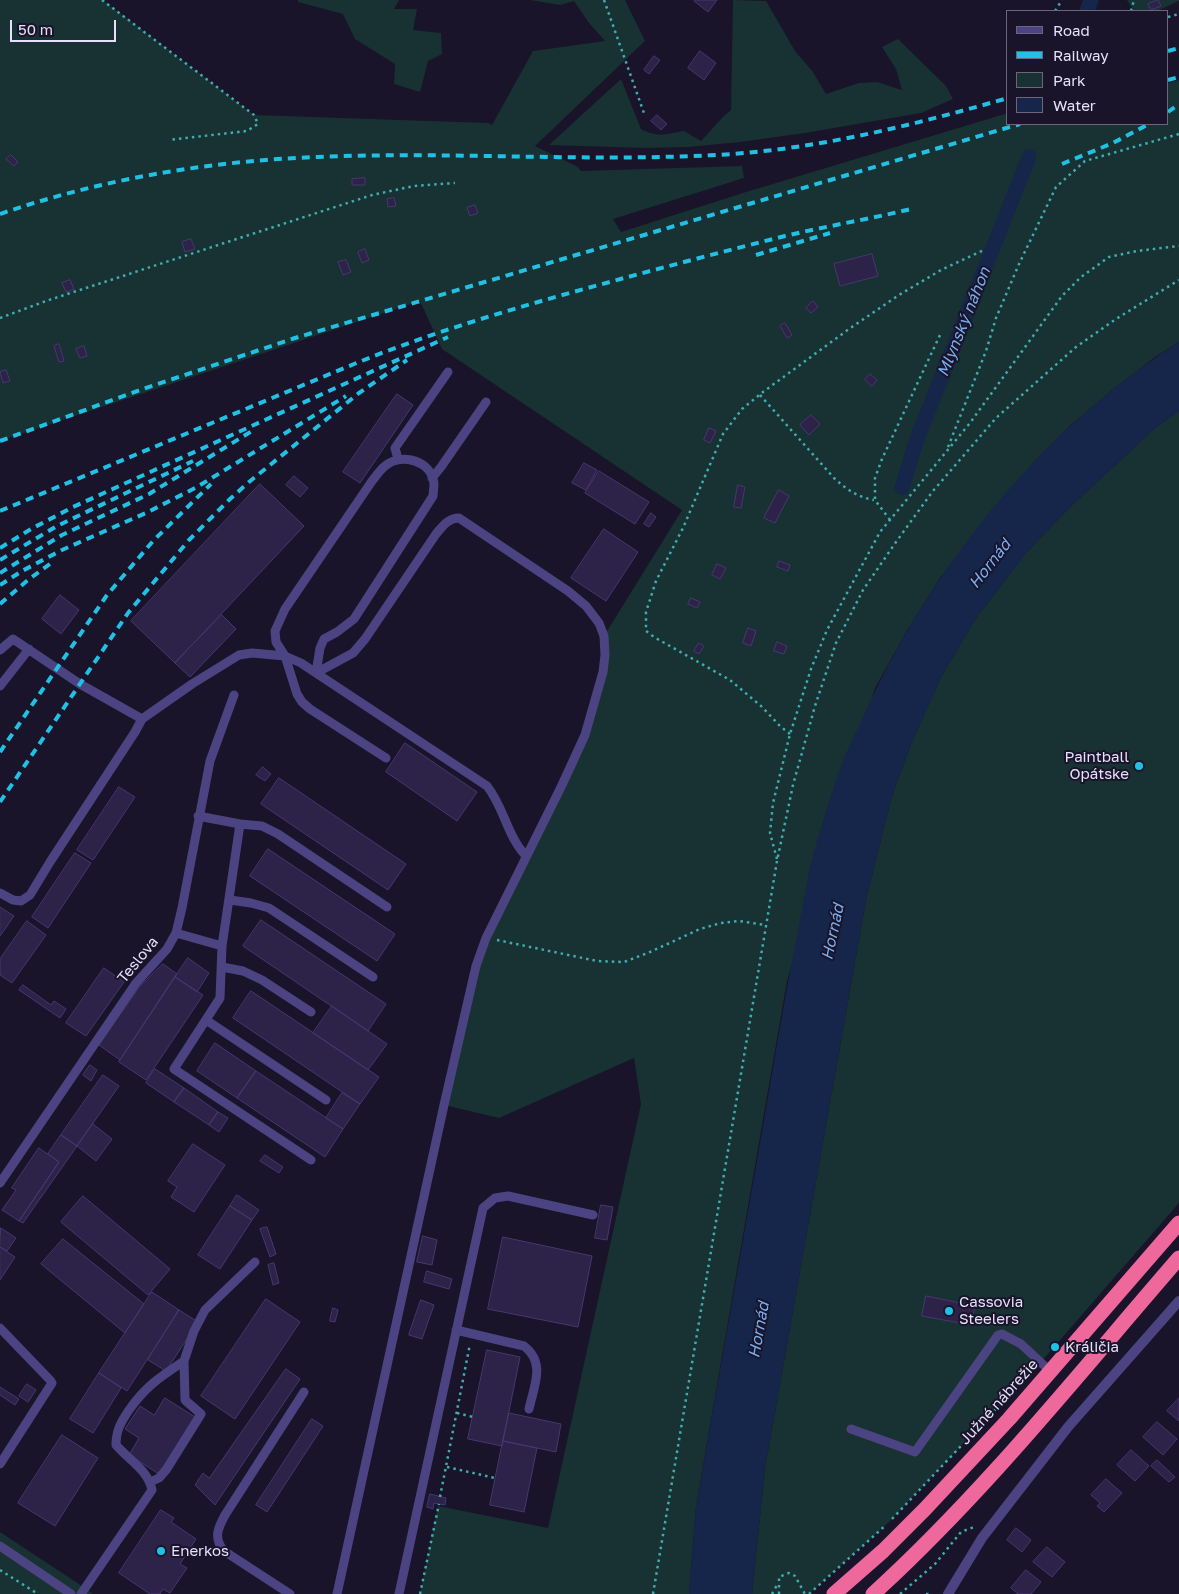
<!DOCTYPE html>
<html>
<head>
<meta charset="utf-8">
<style>
  body { margin:0 }
  #map { position:relative; width:1179px; height:1594px; overflow:hidden; background:#191429; font-family:"Golos Text",sans-serif }
  canvas { display:block }
  .legend { position:absolute; left:1006px; top:10px; width:162px; height:115px; box-sizing:border-box; background:#191429; border:1px solid #6b667d; margin:0; padding:6px 9px; list-style:none; font-size:15px; color:#e5e0fb }
  .legend li { display:flex; align-items:center; gap:10px; height:25px }
  .legend b { width:25px; border:1px solid #6b667d }
  .scale { position:absolute; left:10px; top:20px; width:106px; height:22px; box-sizing:border-box; border:2px solid #e5e0fb; border-top:0; padding-left:6px; font-size:15px; line-height:18px; white-space:nowrap; color:#e5e0fb; -webkit-text-stroke:4px #191429; paint-order:stroke }
</style>
</head>
<body>
<div id="map">
<canvas width="1179" height="1594"></canvas>
<ul class="legend">
<li><b style="height:6px;background:#4c4482"></b>Road</li>
<li><b style="height:6px;background:#21c1e6"></b>Railway</li>
<li><b style="height:14px;background:#183132"></b>Park</li>
<li><b style="height:14px;background:#16264b"></b>Water</li>
</ul>
<div class="scale">50 m</div>
</div>
<script>
const g = document.querySelector('canvas').getContext('2d');
g.lineJoin = 'round';
function paint(path, color) {
  g.fillStyle = color;
  g.fill(path, 'evenodd');
}
function trace(path, color, width, dash) {
  g.strokeStyle = color;
  g.lineWidth = width;
  g.lineCap = dash ? 'butt' : 'round';
  g.setLineDash(dash || []);
  g.stroke(path);
}
function write(font, color, halo, rows, align = 'center') {
  g.font = font + ' "Golos Text",sans-serif';
  g.lineWidth = 4;
  g.setLineDash([]);
  g.textBaseline = 'middle';
  g.strokeStyle = halo;
  g.fillStyle = color;
  for (const [text, x, y, turn = 0] of rows) {
    g.save();
    g.translate(x, y);
    g.rotate((+turn || 0) * Math.PI / 180);
    g.textAlign = isNaN(turn) ? turn : align;
    if (halo) g.strokeText(text, 0, 0);
    g.fillText(text, 0, 0);
    g.restore();
  }
}
const green = new Path2D(`
  M0,0H103L254,115L488,123L492,125L533,51L605,41L589,23L574,1L560,5L530,0H625L645,41L535,146L578,167L581,171L742,166L744,178L613,219L621,232L743,193L1008,113V124H1168V83L1179,80V342L1155,357L1111,391L1071,425L1035,461L989,514L940,578L908,629L875,688L787,981L696,1507L689,1594H420L438,1506L548,1528L641,1104L634,1058L499,1118L444,1105L476,966L594,708L604,636L682,510L442,349L420,301L0,441Z
  M298,0H399L394,9H417L413,30L441,33L442,54L428,61L420,92L394,84L395,64L355,39L343,14L298,2Z
  M733,0L766,1L795,51L813,72L826,94L859,83L877,82L902,90L896,69L882,47L898,39L946,86L953,99L921,113L805,133L740,142L688,147L646,148L549,145L621,79L641,129C657,138 666,134 684,131L701,141L723,117L731,110Z
  M1127,0H1179V1L1157,11H1134Z
  M1179,411V1203L1041,1362L888,1523L809,1594H752L765,1468L866,900L892,796L911,744L941,677L976,618L1026,553L1068,509L1155,428Z
  M0,1532L85,1588L93,1594H0Z`);
const water = new Path2D(`
  M1179,342V411L1155,428L1068,509L1026,553L976,618L941,677L911,744L892,796L866,900L765,1468L752,1594H689L696,1507C718,1382 740,1257 762,1132C774,1063 785,994 799,925C804,899 808,873 815,848C823,821 831,793 841,766C846,752 853,738 860,724C927,572 1038,432 1179,342Z`);
const canal = new Path2D(`
  M1087,11L1091,0
  M902,487L917,439L1029,157`);
const building = new Path2D(`
  M695,0H717L708,12L694,1Z
  M1158,0L1161,6L1151,10L1148,4Z
  M700,51L716,63L704,80L688,68Z
  M654,56L660,60L649,74L644,70Z
  M657,115L667,124L661,130L651,121Z
  M11,155L18,162L14,166L6,159Z
  M365,178V185H352V179Z
  M394,198L396,206L388,207L387,199Z
  M475,205L478,213L470,216L467,208Z
  M191,239L195,249L185,252L182,242Z
  M365,249L369,260L362,263L358,252Z
  M872,254L878,276L840,286L834,264Z
  M346,260L351,272L343,275L338,262Z
  M70,280L74,289L66,292L62,283Z
  M813,301L818,307L811,313L806,308Z
  M785,323L792,335L787,338L780,326Z
  M59,344L64,361L59,362L54,346Z
  M84,346L87,356L80,358L76,349Z
  M6,370L10,381L3,383L0,372Z
  M870,374L877,380L872,386L865,380Z
  M397,394L413,405L360,483L343,472Z
  M811,415L820,424L809,435L800,425Z
  M709,428L716,431L710,443L704,440Z
  M584,463L597,470L586,490L572,483Z
  M599,471L649,502L635,524L585,493Z
  M294,476L308,488L300,497L286,485Z
  M260,484L304,526L175,663L131,621Z
  M738,485L745,487L741,508L734,507Z
  M779,490L789,496L775,523L764,518Z
  M651,513L656,517L649,527L644,524Z
  M604,529L638,552L606,601L571,578Z
  M779,561L790,565L788,571L777,567Z
  M717,564L726,568L720,579L712,575Z
  M60,595L79,610L61,634L42,619Z
  M691,598L700,602L697,608L688,604Z
  M222,615L236,629L190,677L175,663Z
  M748,628L756,631L751,646L743,643Z
  M777,642L787,646L784,654L774,651Z
  M699,643L704,646L699,654L694,651Z
  M405,743L477,792L457,821L386,772Z
  M263,767L271,774L265,781L256,775Z
  M279,778L406,864L388,890L261,804Z
  M119,787L135,797L93,860L77,850Z
  M268,849L395,934L377,961L250,876Z
  M75,853L91,863L48,928L32,917Z
  M0,907L14,916L0,936Z
  M261,920L386,1004L368,1031L243,946Z
  M27,921L46,935L12,983L0,975V959Z
  M188,958L209,973L197,992L175,977Z
  M163,964L177,974L120,1060L99,1045L140,986Z
  M104,968L124,982L86,1036L66,1023Z
  M175,977L203,995L146,1080L119,1062Z
  M23,985L51,1005L54,1001L66,1009L60,1018L19,990Z
  M251,991L379,1077L360,1104L233,1018Z
  M332,1006L387,1044L368,1070L313,1033Z
  M215,1043L256,1071L237,1098L197,1071Z
  M90,1065L97,1070L91,1081L83,1075Z
  M155,1069L184,1088L174,1102L146,1083Z
  M256,1071L343,1129L325,1157L237,1098Z
  M103,1075L119,1086L77,1146L61,1135Z
  M184,1088L218,1112L209,1125L174,1102Z
  M342,1093L360,1104L343,1129L326,1118Z
  M218,1112L228,1118L219,1132L209,1125Z
  M93,1124L112,1139L96,1161L77,1146Z
  M61,1135L77,1146L23,1223L19,1221L59,1162L48,1154Z
  M193,1144L225,1165L194,1212L171,1197L177,1187L168,1181Z
  M39,1148L59,1162L19,1221L2,1210L16,1190L12,1188Z
  M265,1155L283,1167L279,1173L260,1161Z
  M237,1195L259,1210L252,1220L230,1206Z
  M83,1196L170,1269L148,1295L61,1222Z
  M601,1205L613,1207L607,1240L595,1238Z
  M230,1206L252,1220L220,1269L198,1255Z
  M267,1227L276,1254L270,1257L260,1229Z
  M1,1228L16,1238L7,1251L0,1247Z
  M423,1236L437,1240L432,1265L417,1262Z
  M503,1237L592,1256L578,1327L488,1309Z
  M63,1239L144,1304L125,1333L41,1264Z
  M0,1247L15,1257L0,1280Z
  M274,1263L279,1283L273,1285L268,1265Z
  M427,1271L452,1279L449,1289L424,1282Z
  M152,1292L179,1310L127,1391L99,1373Z
  M926,1296L975,1306L971,1325L922,1316Z
  M266,1299L300,1322L235,1419L201,1396Z
  M421,1300L434,1305L422,1339L409,1335Z
  M333,1308L338,1310L335,1322L330,1321Z
  M179,1310L198,1322L166,1371L148,1360Z
  M487,1350L520,1357L502,1446L468,1439Z
  M286,1369L300,1379L215,1505L195,1485L203,1473L209,1478Z
  M99,1373L121,1388L93,1433L70,1419Z
  M27,1384L36,1390L28,1402L19,1396Z
  M0,1387L19,1399L15,1405L0,1395Z
  M165,1398L195,1417L159,1474L129,1455L139,1438L125,1429L140,1406L154,1415Z
  M1179,1398V1421L1167,1411Z
  M509,1413L561,1424L556,1452L503,1441Z
  M312,1419L323,1426L267,1512L256,1505Z
  M1157,1422L1177,1439L1163,1455L1143,1437Z
  M62,1435L98,1458L55,1526L18,1503Z
  M503,1441L537,1448L524,1512L490,1505Z
  M1131,1450L1149,1466L1135,1481L1117,1465Z
  M1157,1460L1175,1477L1169,1482L1151,1466Z
  M1106,1479L1122,1493L1104,1512L1097,1506L1100,1503L1091,1495Z
  M430,1494L446,1498L445,1505L434,1503L433,1509L427,1507Z
  M161,1510L174,1518L171,1522L196,1539L180,1564L187,1568L170,1593L163,1589L160,1594H150L119,1573Z
  M1016,1528L1031,1540L1022,1552L1007,1540Z
  M1047,1547L1065,1562L1052,1577L1033,1562Z
  M1026,1570L1041,1582L1031,1594H1018L1011,1588Z`);
const path = new Path2D(`
  M102,0L254,115L258,124L247,131L169,140
  M604,0L645,116
  M1055,11L1062,0
  M1131,11L1134,0
  M1168,17L1179,14
  M0,318L46,301L372,195L414,186L455,183
  M760,395L834,478C846,489 857,497 874,500
  M948,447L986,351L996,318L1019,264L1056,187L1085,161L1179,134
  M890,520L875,500V478L882,459L940,335
  M790,734L780,726L761,706L730,680L654,637L646,631V612L656,581L683,528L723,434L742,409L763,392L849,329L899,295L941,270L984,250
  M777,859L770,833L773,803L790,734L811,669L827,630L880,532L970,423L1062,296L1081,277L1109,257L1137,251L1179,246
  M497,940L597,961L624,962L650,952L700,929L721,923L739,921L765,925
  M457,1413L473,1417
  M447,1467L495,1478
  M440,1497L470,1344
  M892,1519L1010,1394
  M0,1570L38,1594
  M420,1594L439,1504
  M653,1594L777,861L793,785L815,706L836,643L863,590L896,542L933,491L996,418L1076,347L1116,319L1179,280
  M772,1594L777,1585
  M779,1594V1577L789,1573L795,1576L805,1594
  M809,1594L886,1525
  M900,1594L935,1564L961,1532L974,1527
  M926,1594H932`);
const lane = new Path2D(`
  M398,459L395,448L448,372
  M432,478L441,467L486,402
  M0,650L13,639L80,684L142,719
  M0,686L29,649
  M386,758L310,709L302,702L297,694L285,656L276,642L275,631L285,609L372,481C376,476 380,470 385,466C402,452 432,461 434,484C434,488 433,493 433,496L354,619L337,632L324,639L320,648L316,673L487,786C504,807 507,836 526,856
  M198,816L240,824
  M0,893L13,900L21,901L30,895L50,862L135,732L142,719L192,684L239,655L252,653L285,656L301,663L316,673L353,653L365,639L436,534C443,526 448,518 459,518L568,591L586,606L599,623L604,636L605,655L603,672L585,735L562,785L486,938L476,966L444,1105L337,1594
  M230,900L251,903L269,908L373,977
  M176,933L222,946L220,998L174,1069L311,1160
  M222,946L240,824L262,826L278,834L387,907
  M222,967L243,971L262,980L311,1012
  M206,1020L326,1100
  M0,1183L136,983L167,949L176,933L182,908L210,761L234,695
  M0,1328L50,1380L52,1383L0,1464
  M456,1330L524,1346C546,1363 534,1386 529,1409
  M851,1429L915,1452L998,1335L1002,1334L1021,1344L1050,1371
  M150,1482L159,1478L166,1470L201,1414L185,1400L184,1361L194,1331L205,1310L255,1262
  M0,1546L71,1594
  M81,1594L152,1490C148,1470 129,1460 116,1445C116,1430 121,1422 129,1410C146,1386 160,1377 184,1361
  M290,1594L224,1551C213,1538 218,1528 225,1515L304,1392
  M399,1594L483,1208L495,1198L508,1196L593,1215`);
const street = new Path2D(`
  M948,1594L982,1538L1068,1427L1179,1301`);
const highway = new Path2D(`
  M834,1594L883,1551L925,1509L1009,1419L1179,1223
  M873,1594C985,1492 1080,1372 1179,1258`);
const rail = new Path2D(`
  M1168,51L1179,48
  M1168,80L1179,77
  M1168,112L1179,104
  M1062,164L1113,143L1149,124
  M0,214C102,179 209,161 317,157C455,151 594,163 732,154C827,147 917,124 1008,98
  M756,255L830,233
  M0,441L140,390L295,338L1020,124
  M0,511L354,364C442,328 536,302 628,277C680,263 733,249 785,236C827,226 870,219 911,209
  M0,548L31,529L73,507L448,337
  M0,560L57,526L193,461
  M0,573L62,535L149,494L252,431
  M0,585L22,571L62,550L148,512L197,487L346,396
  M0,604L28,580L54,561
  M0,752L107,595L153,541L211,484
  M0,802L128,613L189,540L230,499L249,482L359,393L407,360`);
const markers = [
  [1139,766,5,"#21c1e6"],
  [949,1311,5,"#21c1e6"],
  [1055,1347,5,"#21c1e6"],
  [161,1551,5,"#21c1e6"]
];
const poiNames = [
  ["Paintball",1129,757,"right"],
  ["Opátske",1129,774,"right"],
  ["Cassovia",959,1302],
  ["Steelers",959,1319],
  ["Králičia",1065,1347],
  ["Enerkos",171,1551]
];
const streetNames = [
  ["Teslova",138,960,-51],
  ["Južné nábrežie",999,1402,-48]
];
const waterNames = [
  ["Mlynský náhon",964,322,-68],
  ["Hornád",990,564,-52],
  ["Hornád",833,932,-78],
  ["Hornád",759,1330,-80]
];
paint(green, '#183132');
paint(water, '#16264b');
trace(canal, '#16264b', 15);
paint(building, '#2d2248');
trace(building, '#473771', 1);
trace(path, '#3fadb0', 2.5, [2.5, 4]);
trace(lane, '#4c4482', 9);
trace(street, '#4c4482', 10);
trace(highway, '#ee689c', 15);
trace(rail, '#21c1e6', 4, [8, 6]);
for (const [x, y, r, color] of markers) {
  const dot = new Path2D();
  dot.arc(x, y, r, 0, 2 * Math.PI);
  g.fillStyle = color;
  g.fill(dot);
  trace(dot, '#191429', 2);
}
write('15px', '#e5e0fb', '#191429', poiNames, 'left');
write('15px', '#e5e0fb', '#191429', streetNames);
write('italic 16px', '#79aef0', '#191429', waterNames);
</script>
</body>
</html>
